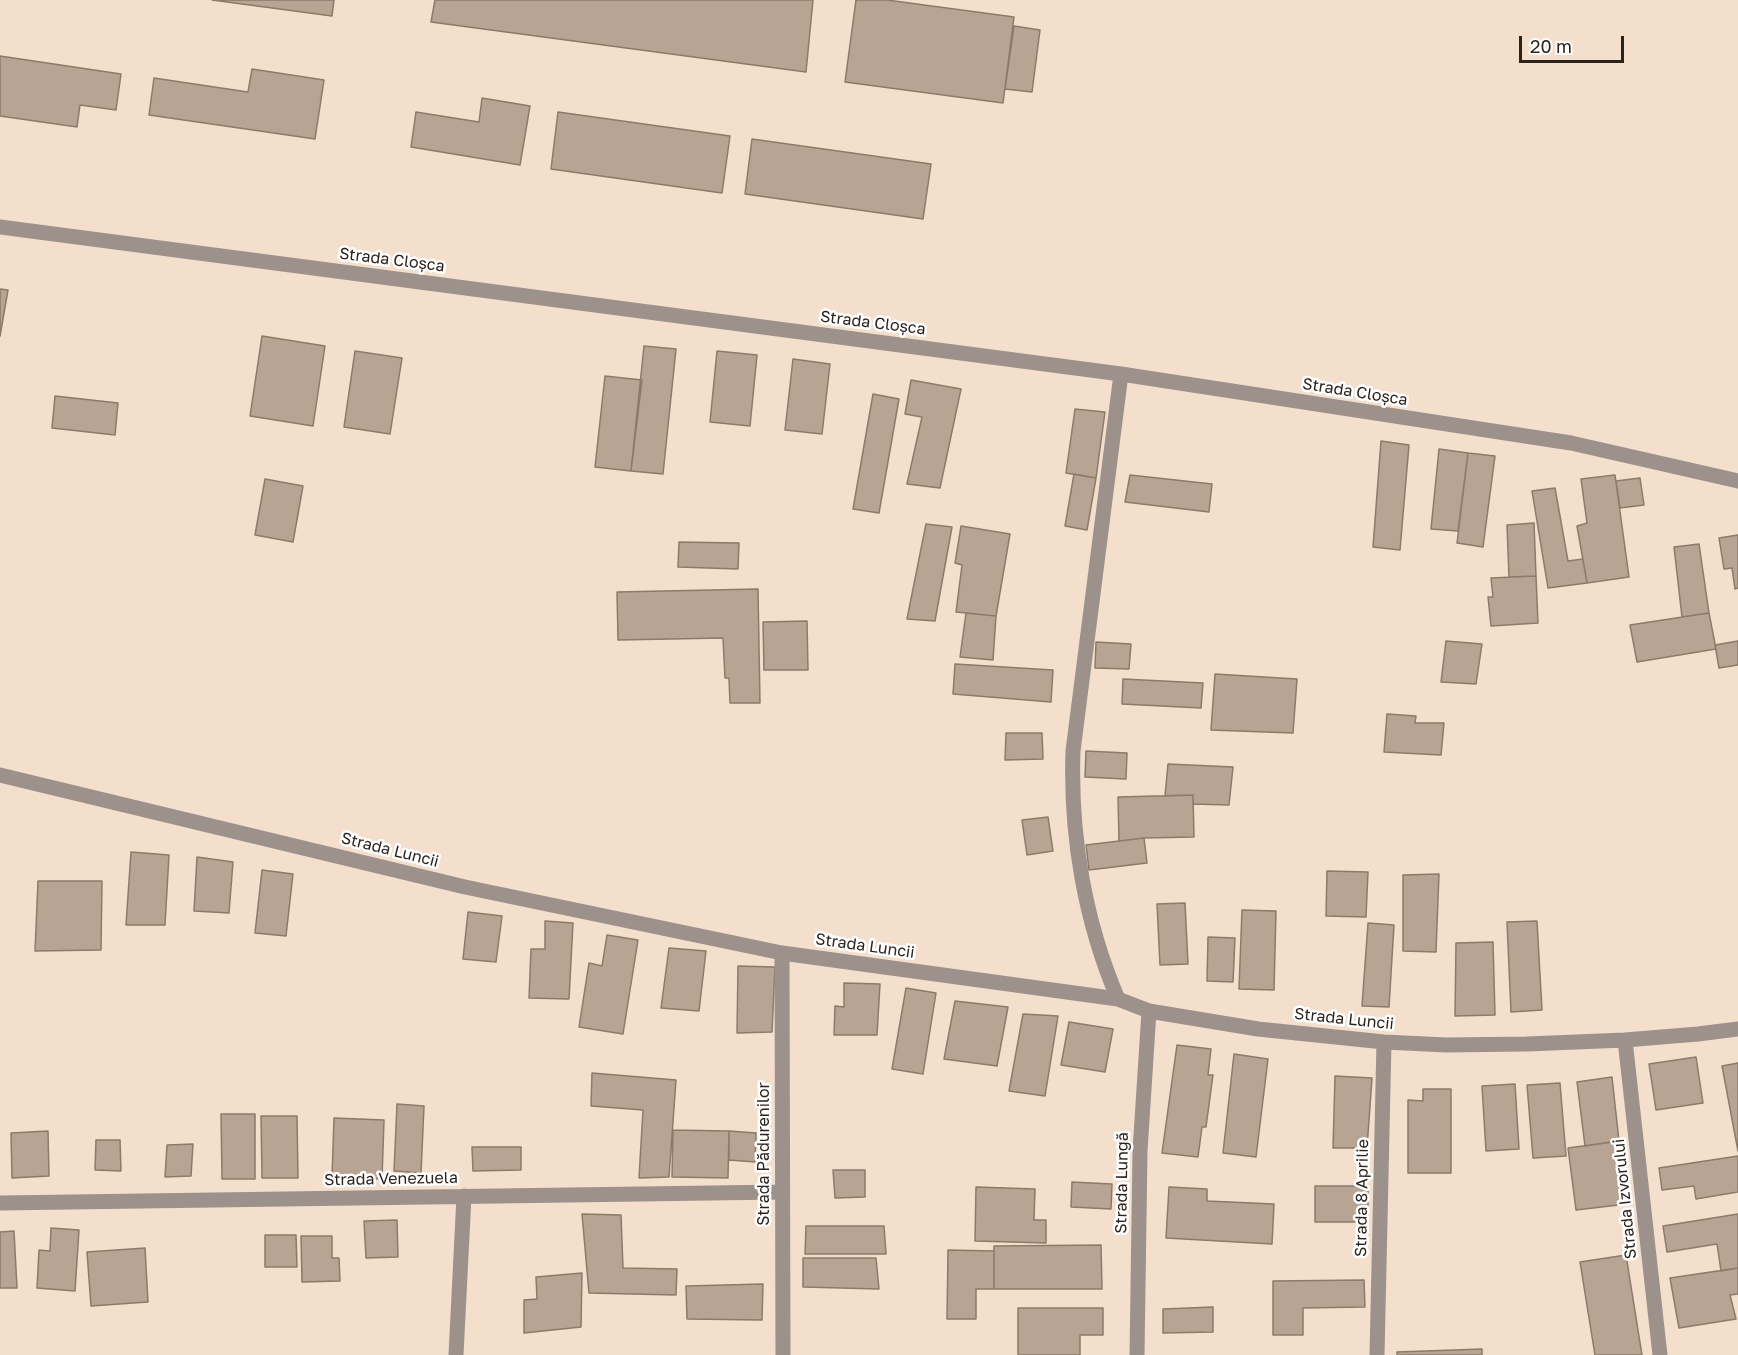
<!DOCTYPE html>
<html>
<head>
<meta charset="utf-8">
<style>
  body { margin:0 }
  #map { position:relative; width:1738px; height:1355px; overflow:hidden; background:#f4dfcd; font-family:"Golos Text",sans-serif }
  canvas { display:block }
  .scale { position:absolute; left:1519px; top:36px; width:105px; height:27px; box-sizing:border-box; border:3px solid #2b231c; border-top:0; padding-left:8px; font-size:18px; line-height:21px; white-space:nowrap; color:#2b231c; -webkit-text-stroke:4px #fff; paint-order:stroke }
</style>
</head>
<body>
<div id="map">
<canvas width="1738" height="1355"></canvas>
<div class="scale">20 m</div>
</div>
<script>
const g = document.querySelector('canvas').getContext('2d');
g.lineJoin = 'round';
function paint(path, color) {
  g.fillStyle = color;
  g.fill(path, 'evenodd');
}
function trace(path, color, width, dash) {
  g.strokeStyle = color;
  g.lineWidth = width;
  g.lineCap = dash ? 'butt' : 'round';
  g.setLineDash(dash || []);
  g.stroke(path);
}
function write(font, color, halo, rows, align = 'center') {
  g.font = font + ' "Golos Text",sans-serif';
  g.lineWidth = 5;
  g.setLineDash([]);
  g.textBaseline = 'middle';
  g.strokeStyle = halo;
  g.fillStyle = color;
  for (const [text, x, y, turn = 0] of rows) {
    g.save();
    g.translate(x, y);
    g.rotate((+turn || 0) * Math.PI / 180);
    g.textAlign = isNaN(turn) ? turn : align;
    if (halo) g.strokeText(text, 0, 0);
    g.fillText(text, 0, 0);
    g.restore();
  }
}
const building = new Path2D(`
  M212,0H334L332,16Z
  M435,0H813L806,72L431,22Z
  M856,0H887L1014,17L1003,103L845,82Z
  M1014,26L1040,30L1032,92L1005,89Z
  M0,56L121,74L116,110L80,105L77,127L0,116Z
  M252,69L324,80L315,139L149,115L154,78L248,92Z
  M482,98L530,106L520,165L411,147L416,112L479,122Z
  M558,112L730,136L722,193L551,169Z
  M752,139L931,164L923,219L745,194Z
  M0,289L8,290L0,336Z
  M262,336L325,346L313,426L250,416Z
  M644,346L676,349L663,474L631,471Z
  M355,351L402,358L390,434L344,427Z
  M717,351L757,355L750,426L710,422Z
  M793,359L830,364L822,434L785,430Z
  M605,376L642,380L631,471L595,467Z
  M911,380L961,389L940,488L907,484L922,417L905,414Z
  M873,394L899,399L879,513L853,509Z
  M55,396L118,403L115,435L52,428Z
  M1075,409L1105,412L1096,478L1066,473Z
  M1381,441L1409,445L1400,550L1373,547Z
  M1439,449L1468,453L1458,531L1431,529Z
  M1468,453L1495,456L1483,547L1457,543Z
  M1074,474L1096,478L1087,530L1065,526Z
  M1130,475L1212,484L1209,512L1125,502Z
  M1615,475L1629,577L1587,583L1577,526L1587,523L1581,479Z
  M1640,478L1644,505L1620,508L1616,481Z
  M265,479L303,486L293,542L255,535Z
  M1555,488L1568,561L1583,559L1587,583L1548,588L1532,491Z
  M1534,523L1536,576L1509,577L1507,525Z
  M926,524L952,527L935,621L907,619Z
  M961,526L1010,534L996,616L956,612L962,565L955,563Z
  M1738,535V588L1735,589L1732,568L1724,569L1719,538Z
  M679,542L739,543L738,569L678,567Z
  M1699,544L1709,613L1682,617L1674,547Z
  M1536,576L1538,623L1491,626L1488,597H1493L1491,578Z
  M758,589L760,703H730L729,678H725L723,638L618,640L617,592Z
  M966,613L996,616L993,660L960,657Z
  M1709,613L1716,649L1637,662L1630,625Z
  M807,621L808,670H764L763,622Z
  M1446,641L1482,644L1476,684L1441,682Z
  M1738,641V665L1719,668L1715,645Z
  M1096,642L1131,644L1129,669L1095,668Z
  M955,664L1053,670L1051,702L953,694Z
  M1215,674L1297,679L1293,733L1211,730Z
  M1123,679L1203,683L1201,708L1122,704Z
  M1387,714L1416,716L1415,723H1444L1441,755L1384,752Z
  M1006,733H1042L1043,759L1005,760Z
  M1086,751L1127,753L1126,779L1085,777Z
  M1168,764L1233,767L1229,805L1193,804V795L1165,796Z
  M1193,795L1194,837L1144,838L1119,841L1118,797Z
  M1048,817L1053,851L1027,855L1022,820Z
  M1144,838L1147,863L1089,870L1086,845Z
  M131,852L169,855L165,925H126Z
  M197,857L233,862L229,913L194,911Z
  M262,870L293,874L286,936L255,933Z
  M1327,871L1368,872L1366,917L1326,916Z
  M1439,874L1436,952L1403,951V875Z
  M38,881H102L101,950L35,951Z
  M1185,903L1188,964L1160,965L1157,904Z
  M1242,910L1276,911L1274,990L1239,989Z
  M468,912L502,916L496,962L463,959Z
  M545,921L573,923L569,999L529,998L531,949H545Z
  M1537,921L1542,1010L1511,1012L1507,922Z
  M1368,923L1394,925L1389,1007L1362,1006Z
  M607,935L638,940L623,1034L579,1027L589,963L602,966Z
  M1208,937L1235,938L1233,982L1207,981Z
  M1493,942L1495,1015L1455,1016L1456,943Z
  M669,948L706,951L699,1011L661,1008Z
  M738,966L775,967L772,1032L737,1033Z
  M844,983L880,984L877,1035H834L835,1006L844,1007Z
  M906,988L936,993L923,1074L892,1069Z
  M955,1001L1008,1007L997,1066L944,1059Z
  M1023,1014L1058,1016L1045,1096L1009,1091Z
  M1069,1022L1113,1029L1105,1072L1061,1065Z
  M1177,1045L1211,1049L1208,1075H1213L1206,1127H1202L1198,1157L1162,1153Z
  M1234,1054L1268,1059L1256,1157L1223,1153Z
  M1696,1057L1703,1103L1656,1110L1649,1064Z
  M1738,1063V1151L1722,1066Z
  M592,1073L676,1080L669,1177L639,1178L643,1110L591,1106Z
  M1335,1076L1372,1078L1367,1148H1333Z
  M1612,1077L1619,1141L1585,1146L1577,1082Z
  M1560,1083L1566,1156L1533,1158L1527,1085Z
  M1515,1084L1519,1149L1486,1151L1482,1086Z
  M1423,1089H1451V1173H1408V1100L1423,1101Z
  M397,1104L424,1106L421,1173L394,1171Z
  M221,1114H255V1179H222Z
  M261,1116H297L298,1178H262Z
  M334,1118L384,1120L382,1179L332,1177Z
  M673,1130L729,1131L728,1178L672,1177Z
  M48,1131L49,1176L12,1178L11,1133Z
  M729,1131L756,1133L755,1162L729,1160Z
  M96,1140H120L121,1171L95,1170Z
  M1619,1141L1627,1204L1576,1210L1568,1148Z
  M193,1144L191,1176L165,1177L167,1145Z
  M472,1147H521V1170L473,1171Z
  M1738,1156V1192L1696,1199L1694,1186L1662,1190L1659,1168Z
  M833,1170H865V1197L835,1198Z
  M1072,1182L1112,1184L1111,1209L1071,1207Z
  M1315,1186H1368V1222H1315Z
  M976,1187L1035,1189L1034,1220H1046V1243L975,1241Z
  M1169,1187L1207,1189V1201L1274,1204L1272,1244L1166,1238Z
  M582,1214L621,1215L623,1268L677,1269L676,1295L589,1293Z
  M1738,1214V1268L1721,1271L1717,1244L1667,1252L1663,1226Z
  M397,1220L398,1257L366,1258L364,1221Z
  M806,1226H884L886,1254H805Z
  M51,1228L79,1230L75,1291L37,1288L39,1250L50,1251Z
  M14,1231L17,1288H0V1232Z
  M265,1235H296L297,1267H265Z
  M301,1236H332V1258H339L340,1281L302,1282Z
  M1101,1245L1102,1289H994V1246Z
  M145,1248L148,1302L91,1306L87,1252Z
  M948,1250L994,1251V1289H976V1319H947Z
  M1626,1255L1642,1355H1595L1580,1262Z
  M803,1258H876L879,1289L803,1287Z
  M1738,1268V1294L1730,1295L1736,1319L1679,1328L1670,1278Z
  M582,1273L581,1327L524,1333V1300L537,1299L536,1277Z
  M1364,1280L1365,1307L1303,1308V1335H1273V1281Z
  M763,1284L762,1320L687,1319L686,1286Z
  M1213,1307V1332L1163,1333V1309Z
  M1018,1308H1103V1335H1080V1355H1018Z
  M1482,1349V1355H1397V1352Z`);
const minor = new Path2D(`
  M0,227L1121,374L1571,443L1738,481
  M0,775L465,887L782,953L1118,999L1149,1011L1258,1029L1384,1042L1446,1045L1527,1044L1625,1040L1698,1034L1738,1029
  M782,953L783,1355
  M1118,999C1085,922 1070,836 1073,751L1121,374
  M1625,1040L1660,1355
  M0,1203L782,1192
  M456,1355L464,1196
  M1137,1355L1140,1151L1149,1011
  M1377,1355L1384,1042`);
const streetNames = [
  ["Strada Cloșca",392,260,7],
  ["Strada Cloșca",873,323,7],
  ["Strada Cloșca",1355,392,9],
  ["Strada Luncii",390,850,14],
  ["Strada Luncii",865,946,8],
  ["Strada Luncii",1344,1019,6],
  ["Strada Pădurenilor",764,1154,-90],
  ["Strada Venezuela",391,1179,-1],
  ["Strada Lungă",1122,1183,-89],
  ["Strada 8 Aprilie",1362,1198,-89],
  ["Strada Izvorului",1625,1199,-96]
];
paint(building, '#b7a492');
trace(building, '#8d7a69', 1.5);
trace(minor, '#9c928b', 15);
write('16px', '#2b231c', '#fff', streetNames);
</script>
</body>
</html>
